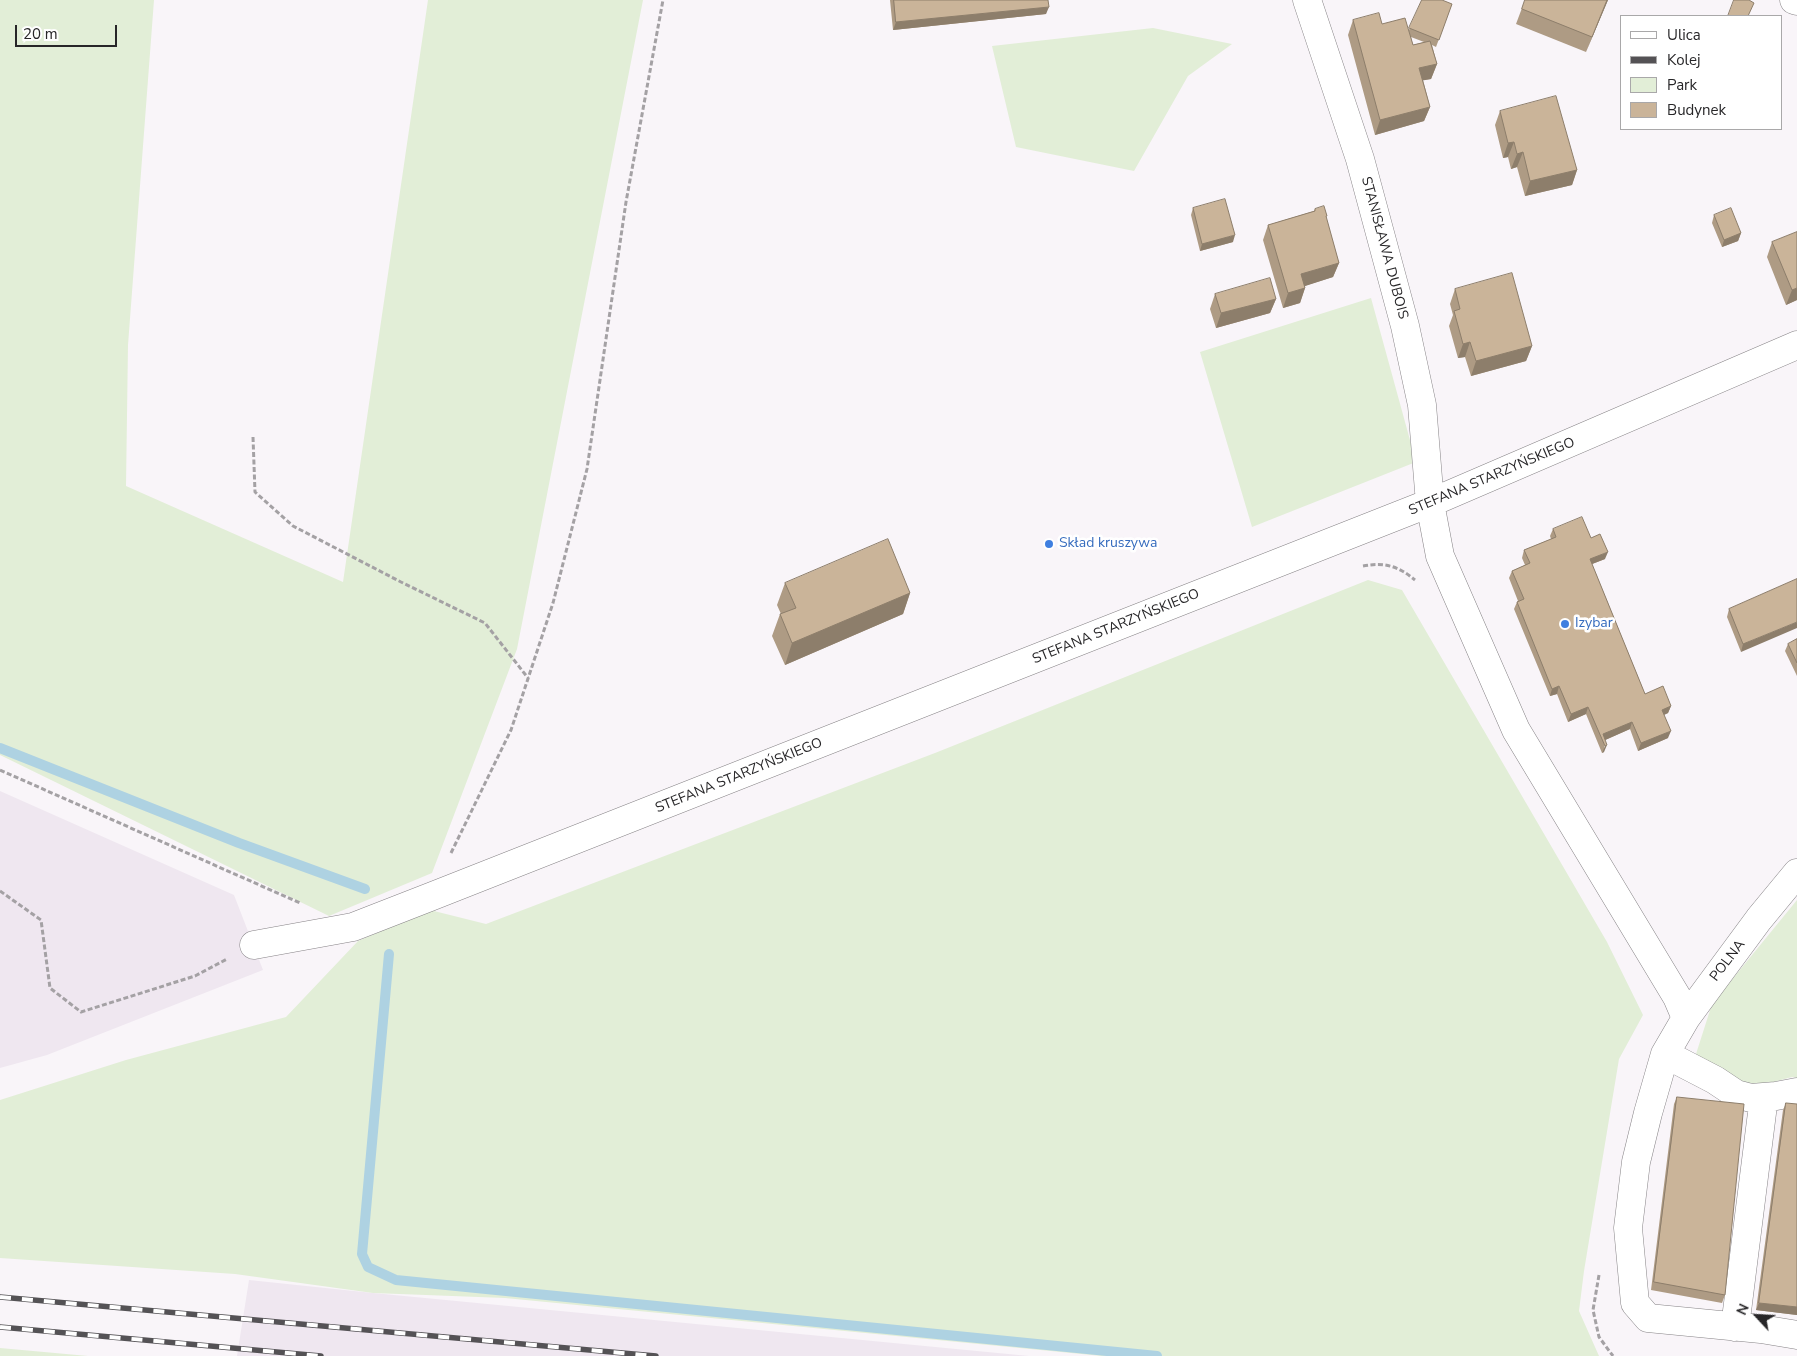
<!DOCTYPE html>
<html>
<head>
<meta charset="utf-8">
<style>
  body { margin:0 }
  #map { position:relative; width:1797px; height:1356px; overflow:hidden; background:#f9f5f9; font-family:"Nunito Sans",sans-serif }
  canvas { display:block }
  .legend { position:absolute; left:1620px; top:15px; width:162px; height:115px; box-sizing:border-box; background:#fff; border:1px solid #a9a8a9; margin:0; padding:6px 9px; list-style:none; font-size:15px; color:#272628 }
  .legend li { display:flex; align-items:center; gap:10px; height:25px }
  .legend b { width:25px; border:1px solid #a9a8a9 }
  .north { position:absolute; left:1732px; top:1291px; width:50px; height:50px; -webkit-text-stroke:4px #fff; paint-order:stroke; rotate:295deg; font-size:14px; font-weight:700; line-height:20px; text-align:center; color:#272628 }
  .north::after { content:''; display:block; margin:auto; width:18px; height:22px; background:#272628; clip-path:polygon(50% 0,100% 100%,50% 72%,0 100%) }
  .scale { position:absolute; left:15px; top:25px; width:102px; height:22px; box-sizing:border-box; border:2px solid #272628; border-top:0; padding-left:6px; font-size:15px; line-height:18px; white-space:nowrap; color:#272628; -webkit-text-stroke:4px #fff; paint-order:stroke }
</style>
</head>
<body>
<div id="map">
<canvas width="1797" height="1356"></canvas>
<ul class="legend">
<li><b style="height:6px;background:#fff"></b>Ulica</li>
<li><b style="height:6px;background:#545255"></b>Kolej</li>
<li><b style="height:14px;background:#e2eed7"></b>Park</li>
<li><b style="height:14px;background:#cab499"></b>Budynek</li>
</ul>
<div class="north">N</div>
<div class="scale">20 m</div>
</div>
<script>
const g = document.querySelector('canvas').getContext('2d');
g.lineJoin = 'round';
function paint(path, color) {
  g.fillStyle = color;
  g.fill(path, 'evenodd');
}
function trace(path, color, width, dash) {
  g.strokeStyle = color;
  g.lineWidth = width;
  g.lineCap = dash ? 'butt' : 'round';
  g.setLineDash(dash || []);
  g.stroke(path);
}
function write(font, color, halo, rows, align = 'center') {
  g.font = font + ' "Nunito Sans",sans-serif';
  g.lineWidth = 5;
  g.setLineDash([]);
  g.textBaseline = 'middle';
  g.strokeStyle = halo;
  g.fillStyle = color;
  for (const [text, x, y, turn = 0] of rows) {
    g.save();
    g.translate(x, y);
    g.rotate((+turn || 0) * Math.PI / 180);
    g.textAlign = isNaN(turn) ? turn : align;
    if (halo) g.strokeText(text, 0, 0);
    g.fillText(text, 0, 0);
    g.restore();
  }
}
const built = new Path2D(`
  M0,791L234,895L263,970L47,1055L0,1068Z
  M249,1280L373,1293L1029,1356H237Z`);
const green = new Path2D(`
  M0,0H154L128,345L126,486L343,582L428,0H643L517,649L432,873L329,916L0,755Z
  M1153,28L1232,44L1188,76L1134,171L1016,147L992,46Z
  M1371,298L1416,462L1252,527L1200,352Z
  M1368,580L1402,590L1607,942L1643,1015L1619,1059L1584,1271L1579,1311L1599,1356H1102L505,1298L373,1293L235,1274L0,1258V1100L126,1060L286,1017L358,941L430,910L486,924L935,753Z
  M1797,900V1078L1792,1077L1755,1087L1729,1077L1696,1054L1712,1004Z
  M0,1348L88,1356H0Z`);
const stream = new Path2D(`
  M0,748L239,843L365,889
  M389,954L362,1254L368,1267L396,1280L1157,1356`);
const path = new Path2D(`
  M253,437L255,492L293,526L401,582L485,623L528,678
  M1363,566C1385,562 1398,566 1415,580
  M0,770L300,903
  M451,853L511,730L553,603L587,469L626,202L663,0
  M0,891L41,920L50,988L81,1012L195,976L227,959
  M1599,1275L1593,1310L1599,1337L1613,1356`);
const minor = new Path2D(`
  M1307,0L1360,159L1405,326L1422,405L1430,503L1440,556L1516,730L1677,997L1686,1018
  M1794,0L1797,1
  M1797,873L1759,919L1711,984L1686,1018L1665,1054L1648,1113L1636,1162L1628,1228L1635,1303L1648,1318L1761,1329L1797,1335
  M254,945L353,927L430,897L1430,503L1797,345
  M1665,1054L1715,1080L1736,1094L1751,1098L1776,1096L1797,1092
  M1735,1327L1764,1097`);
const rail = new Path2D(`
  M0,1297L656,1356
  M0,1327L321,1356`);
const wall = new Path2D(`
  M890,0H1048L1046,14L893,30Z
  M1422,0L1452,4L1436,47L1432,45L1437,64L1431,79L1423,80L1430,107L1424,121L1375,135L1348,35L1353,20L1409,30ZM1411,37L1424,42L1413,45Z
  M1525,0H1608L1586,52L1516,24Z
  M1500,111L1577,170L1572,185L1525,196L1517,167L1511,169L1508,157L1503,158L1495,125Z
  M1193,208L1233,242L1200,251L1191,215Z
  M1315,209L1326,218L1339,263L1333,277L1304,286L1305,288L1300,303L1283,308L1263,240L1268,225L1314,211Z
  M1714,215L1741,233L1738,241L1722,247L1712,223Z
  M1797,232V300L1786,305L1767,257L1772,242Z
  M1455,289L1532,346L1526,361L1471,376L1465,357L1458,358L1449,326L1453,315L1450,304Z
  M1215,294L1276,299L1270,313L1216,328L1210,309Z
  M1553,529L1591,538L1605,559L1592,564L1645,694L1671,706L1668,713L1664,715L1668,738L1638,751L1630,729L1605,740L1604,752L1602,753L1586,714L1568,722L1557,694L1550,696L1514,609L1517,602L1518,601L1509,578L1512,571L1525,565L1522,558L1524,550L1551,539L1550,536Z
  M1797,579L1741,652L1727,617L1729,609Z
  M785,583L910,593L903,614L785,665L772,636L780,614H781L777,605Z
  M1797,639V676L1785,651L1788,644Z
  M1677,1097L1725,1295L1722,1303L1651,1290L1674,1104Z
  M1786,1103L1797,1315L1756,1310L1783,1110Z`);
const shadedWall = new Path2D(`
  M1607,0H1608L1586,52L1592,37Z
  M1049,7L1046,14L893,30L896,22Z
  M1437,64L1431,79L1414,82L1419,68Z
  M1430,107L1424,121L1375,135L1380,120Z
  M1514,142L1508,157L1503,158L1508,143Z
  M1523,152L1517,167L1511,169L1517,154Z
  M1577,170L1572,185L1525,196L1530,181Z
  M1741,233L1738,241L1722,247L1724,240Z
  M1235,235L1233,242L1200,251L1202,244Z
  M1339,263L1333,277L1296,289L1301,274Z
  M1305,288L1300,303L1283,308L1288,293Z
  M1797,288V300L1786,305L1792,290Z
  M1276,299L1270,313L1216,328L1221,313Z
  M1470,342L1465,357L1458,358L1463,344Z
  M1532,346L1526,361L1471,376L1476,361Z
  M1608,552L1605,559L1587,566L1590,559Z
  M910,593L903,614L785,665L792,643Z
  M1797,622V628L1741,652L1743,644Z
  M1559,686L1557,694L1550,696L1552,689Z
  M1671,706L1668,713L1659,717L1662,710Z
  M1588,707L1586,714L1568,722L1571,714Z
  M1632,722L1630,729L1603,741V734Z
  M1671,731L1668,738L1638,751L1641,743Z
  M1607,745L1604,752L1602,753L1605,746Z
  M1759,1303L1797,1307V1315L1756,1310Z`);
const building = new Path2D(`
  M894,0H1048L1049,7L896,22Z
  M1422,0H1442L1452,4L1439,40L1409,28Z
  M1525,0H1607L1592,37L1522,9Z
  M1734,0H1749L1754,3L1748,16H1728Z
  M1379,13L1382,24L1405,18L1413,45L1430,41L1437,64L1419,68L1430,107L1380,120L1353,20Z
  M1556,96L1577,170L1530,181L1523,152L1517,154L1514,142L1508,143L1500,111Z
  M1225,199L1235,235L1202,244L1193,208Z
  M1324,206L1327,216H1326L1339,263L1301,274L1305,288L1288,293L1268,225L1315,211V209Z
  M1731,208L1741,233L1724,240L1714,215Z
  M1797,232V288L1792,290L1772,242Z
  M1512,273L1532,346L1476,361L1470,342L1463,344L1454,311L1460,309L1455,289Z
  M1270,278L1276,299L1221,313L1215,294Z
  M1582,517L1591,538L1600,534L1608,552L1590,559L1645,694L1663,686L1671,706L1662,710L1671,731L1641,743L1632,722L1603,734L1607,745L1605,746L1588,707L1571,714L1559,686L1552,689L1517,602L1524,599L1512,571L1530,563L1524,550L1556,537L1553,529Z
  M888,539L910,593L792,643L780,614L796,608L785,583Z
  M1797,579V622L1743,644L1729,609Z
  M1797,639V663L1788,644Z
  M1677,1097L1744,1104L1725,1295L1654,1282Z
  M1786,1103L1797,1104V1307L1759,1303Z`);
const markers = [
  [1049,544,5,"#3f7fe0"],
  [1565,624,5,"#3f7fe0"]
];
const streetNames = [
  ["STANISŁAWA DUBOIS",1384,248,75],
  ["STEFANA STARZYŃSKIEGO",1492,477,-23],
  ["STEFANA STARZYŃSKIEGO",1116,627,-22],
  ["STEFANA STARZYŃSKIEGO",739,776,-22],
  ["POLNA",1728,961,-53]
];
const shopNames = [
  ["Skład kruszywa",1059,544],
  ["Izybar",1575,624]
];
paint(built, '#efe7f0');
paint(green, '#e2eed7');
trace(stream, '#aed2e2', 10);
trace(minor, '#868386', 29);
trace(path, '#a4a1a4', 3, [5, 2.5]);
trace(minor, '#fff', 28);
trace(rail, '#545255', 5.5);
trace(rail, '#fff', 4, [11]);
paint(wall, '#ae9b84');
paint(shadedWall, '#8d7e6b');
paint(building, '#cab499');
trace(building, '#8d7e6b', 1);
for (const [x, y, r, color] of markers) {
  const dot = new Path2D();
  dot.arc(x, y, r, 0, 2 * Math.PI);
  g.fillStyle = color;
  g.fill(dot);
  trace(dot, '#fff', 2);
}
write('14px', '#272628', '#fff', streetNames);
write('14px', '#366cbe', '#fff', shopNames, 'left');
</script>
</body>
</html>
